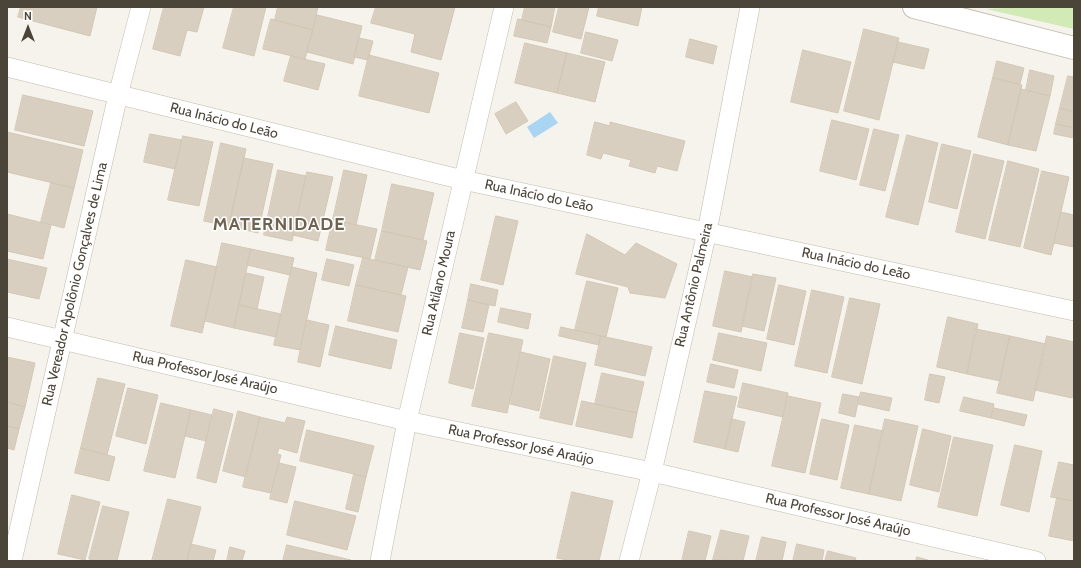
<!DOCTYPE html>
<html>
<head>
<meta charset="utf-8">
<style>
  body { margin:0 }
  #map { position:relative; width:1081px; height:568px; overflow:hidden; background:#f6f3ec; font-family:Cabin,sans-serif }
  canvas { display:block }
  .frame { position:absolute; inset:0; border:8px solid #4b4439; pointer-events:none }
  .north { position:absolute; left:8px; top:8px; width:40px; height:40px; -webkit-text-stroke:3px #fff; paint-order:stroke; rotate:0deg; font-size:11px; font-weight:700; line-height:16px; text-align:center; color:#4b4439 }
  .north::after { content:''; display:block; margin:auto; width:14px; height:18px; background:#4b4439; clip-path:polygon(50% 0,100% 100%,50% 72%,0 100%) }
</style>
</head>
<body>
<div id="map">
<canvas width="1081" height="568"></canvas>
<div class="frame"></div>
<div class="north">N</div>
</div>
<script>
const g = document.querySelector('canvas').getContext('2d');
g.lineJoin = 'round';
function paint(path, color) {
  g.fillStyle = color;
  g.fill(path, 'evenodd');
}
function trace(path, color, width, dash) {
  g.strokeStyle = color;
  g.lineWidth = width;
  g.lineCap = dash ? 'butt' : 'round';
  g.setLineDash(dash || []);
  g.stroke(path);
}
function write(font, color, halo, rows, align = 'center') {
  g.font = font + ' Cabin,sans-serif';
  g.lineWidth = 3;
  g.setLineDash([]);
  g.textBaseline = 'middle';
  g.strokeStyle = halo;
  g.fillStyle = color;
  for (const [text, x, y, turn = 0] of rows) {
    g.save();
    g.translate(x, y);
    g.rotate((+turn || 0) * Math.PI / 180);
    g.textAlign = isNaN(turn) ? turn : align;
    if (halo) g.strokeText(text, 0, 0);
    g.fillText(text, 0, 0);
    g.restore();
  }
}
const green = new Path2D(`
  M1023,7H1074V29L986,9Z`);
const water = new Path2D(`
  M550,112L558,123L534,138L527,127Z`);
const building = new Path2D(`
  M21,7H97L90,36L18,17Z
  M164,7H204L197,32L187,30L180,56L153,49Z
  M234,7H266L254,56L223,48Z
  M278,7H318L313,30L275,20Z
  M376,7H455L441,60L411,52L415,34L371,23Z
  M525,7H555L551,27L522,20Z
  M559,7H589L581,39L553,32Z
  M599,7H642L638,26L597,16Z
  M317,15L362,26L353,64L307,52Z
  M271,19L313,30L305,59L263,49Z
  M518,19L551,27L547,43L514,36Z
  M864,29L899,38L879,120L844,111Z
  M586,32L618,40L612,61L581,53Z
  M359,38L373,41L368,60L354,57Z
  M690,39L717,46L713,64L686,57Z
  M898,42L929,49L924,69L893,62Z
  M525,43L567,53L557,93L515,83Z
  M803,50L851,62L838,113L791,102Z
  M567,53L605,62L595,102L557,93Z
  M369,55L439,73L429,113L359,96Z
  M291,56L325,64L318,90L284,81Z
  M997,61L1024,68L1020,84L993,78Z
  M1030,70L1054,76L1050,96L1026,90Z
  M1068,76L1074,77V112L1060,108Z
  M993,78L1022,85L1008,145L978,137Z
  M1021,89L1050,96L1036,151L1008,145Z
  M23,95L93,111L84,146L15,130Z
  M516,102L528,121L506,134L495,114Z
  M1060,108L1074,112V128L1056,124Z
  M832,120L869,129L856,180L820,171Z
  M595,122L610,126V122L685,141L677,171L657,166L655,173L629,166L631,160L603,153L601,159L587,155Z
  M1056,124L1074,128V138L1054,134Z
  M874,129L899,135L885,191L860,185Z
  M7,132L83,150L74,188L7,172Z
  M150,134L182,140L175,169L144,162Z
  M907,135L938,143L918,225L886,217Z
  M183,136L213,142L199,206L168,200Z
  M221,143L246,149L229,226L204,221Z
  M942,144L971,151L957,209L929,202Z
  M974,154L1004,161L985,239L956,232Z
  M244,158L273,164L258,233L229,226Z
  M1008,161L1039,169L1020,247L989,240Z
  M278,170L306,176L292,241L264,235Z
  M344,170L367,175L356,225L333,220Z
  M1042,171L1069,177L1051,255L1024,248Z
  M307,172L333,177L318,241L293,235Z
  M51,183L74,188L64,228L41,222Z
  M392,184L434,193L423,240L382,231Z
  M1061,212L1074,215V247L1054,243Z
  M7,214L51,225L43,259L7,251Z
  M496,216L518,221L503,285L481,280Z
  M333,220L377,229L370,259L326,250Z
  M382,231L427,241L420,270L375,260Z
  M587,234L625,255L636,243L677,264L665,298L630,293L628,287L576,274Z
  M222,243L251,249L234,328L205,321Z
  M251,249L294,258L290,275L247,265Z
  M363,258L408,267L401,295L356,285Z
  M7,259L47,268L39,299L7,292Z
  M327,259L354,265L349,286L322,280Z
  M186,260L217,267L202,333L171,326Z
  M292,267L317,273L300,350L274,345Z
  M725,271L753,277L741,332L713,326Z
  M246,273L264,277L257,309L239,305Z
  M753,274L776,278L764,331L742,326Z
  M587,281L618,288L606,337L575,330Z
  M471,284L498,290L495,306L468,300Z
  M356,285L406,296L398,332L348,321Z
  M779,285L806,291L794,345L767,339Z
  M812,290L844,297L827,373L795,366Z
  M850,298L880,304L862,384L832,377Z
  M468,300L489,305L483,332L462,328Z
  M239,305L281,314L276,337L234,328Z
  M501,308L531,314L528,329L498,322Z
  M948,317L978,324L967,374L937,367Z
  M307,320L329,325L320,367L298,362Z
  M336,326L397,340L391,369L329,355Z
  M561,327L601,336L599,345L559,336Z
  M976,329L1010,336L1000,381L967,374Z
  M460,333L484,338L473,389L449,383Z
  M489,333L523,340L507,413L472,406Z
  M719,333L767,343L761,371L713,360Z
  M601,336L652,347L645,376L595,365Z
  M1010,336L1046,344L1033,401L997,393Z
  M1047,336L1074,342V391L1072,398L1035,390Z
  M521,352L550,359L539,411L510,404Z
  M554,356L586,363L572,425L540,418Z
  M7,357L35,363L25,407L7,402Z
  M711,364L738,370L734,388L707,382Z
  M602,373L644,382L637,413L595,404Z
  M930,374L945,377L939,403L925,400Z
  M98,378L125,384L107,455L81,448Z
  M743,383L788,393L783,417L738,407Z
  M128,388L158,395L146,444L116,436Z
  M705,391L737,397L725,449L694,442Z
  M861,392L892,398L889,411L858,404Z
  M843,394L859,397L855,417L839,413Z
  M788,396L821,403L805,473L772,466Z
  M964,397L994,404L991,418L960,411Z
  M582,401L637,413L632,438L576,426Z
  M7,402L25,407L19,429L7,426Z
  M161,403L191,410L175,478L144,471Z
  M994,408L1027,415L1024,426L991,418Z
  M214,409L233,414L216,483L197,478Z
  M191,410L212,415L206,441L185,436Z
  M238,411L260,417L246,477L223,471Z
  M260,417L285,423L287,417L305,421L297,453L279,448L277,454L281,455L271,493L243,487Z
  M732,419L745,422L738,452L725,449Z
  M822,419L849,425L837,480L810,474Z
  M885,419L918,426L901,501L869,494Z
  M855,425L883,431L869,494L841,488Z
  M7,426L19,429L14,450L7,448Z
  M923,429L951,436L939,492L910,485Z
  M307,430L374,446L366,477L300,461Z
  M954,437L993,445L977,516L938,507Z
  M1015,445L1042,451L1029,512L1001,505Z
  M81,448L115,457L109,481L75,473Z
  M1059,462L1074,465V501L1051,497Z
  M279,463L296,467L287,503L270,499Z
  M354,474L366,477L358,512L346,509Z
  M572,492L613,501L599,561H572L557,558Z
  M72,495L100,502L85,560L58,554Z
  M1057,498L1074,501V541L1049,536Z
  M168,499L201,507L187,561H152Z
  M295,501L356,516L347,550L287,535Z
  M103,506L129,512L117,561H96L89,559Z
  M721,530L749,536L743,561L713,560Z
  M689,531L711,536L705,561H682Z
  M762,537L786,542L782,561H756Z
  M191,544L216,550L213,561H187Z
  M797,544L824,550L822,561H793Z
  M287,545L351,560V561H283Z
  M230,547L245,551L242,561H227Z
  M828,551L856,558L855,561H825Z
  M917,557L928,560V561H916Z`);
const minor = new Path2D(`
  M7,67L463,180L1074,311
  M7,327L407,421L652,472L1036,561
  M12,561L118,95L141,7
  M380,561L407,421L504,7
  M629,561L652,472L707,232L750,7`);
const tertiary = new Path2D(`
  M914,7L1074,48`);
const streetNames = [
  ["Rua Inácio do Leão",224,121,14],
  ["Rua Inácio do Leão",539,196,12],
  ["Rua Inácio do Leão",856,264,12],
  ["Rua Atilano Moura",439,283,-77],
  ["Rua Vereador Apolônio Gonçalves de Lima",75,284,-77],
  ["Rua Antônio Palmeira",694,285,-77],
  ["Rua Professor José Araújo",205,373,13],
  ["Rua Professor José Araújo",521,445,12],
  ["Rua Professor José Araújo",838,515,13]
];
const districtNames = [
  ["MATERNIDADE",279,225]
];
paint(green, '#d2eab5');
paint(water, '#a9d4f2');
paint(building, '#d8cfc1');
trace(building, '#d3c7b4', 1);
trace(minor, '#c2bbae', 20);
trace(tertiary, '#c2bbae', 24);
trace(minor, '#fff', 19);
trace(tertiary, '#fff', 22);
write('14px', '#4b4439', '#fff', streetNames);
g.letterSpacing = '1px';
write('bold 18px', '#6e6250', '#fff', districtNames);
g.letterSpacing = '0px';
</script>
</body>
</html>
